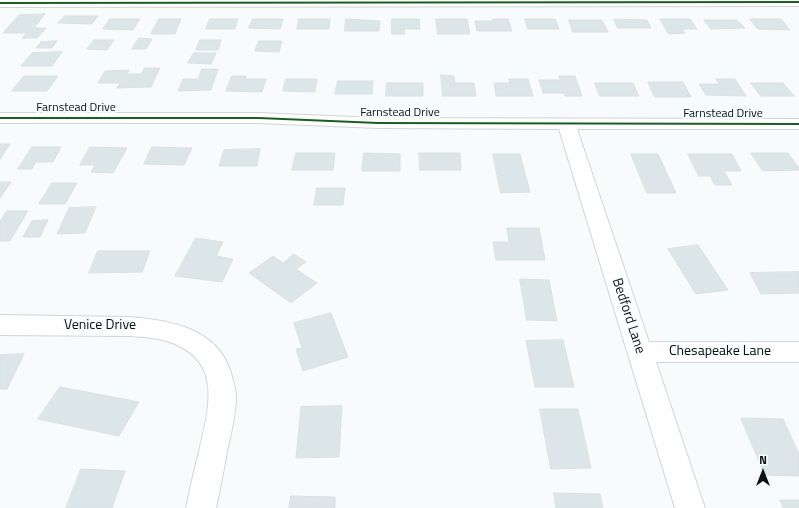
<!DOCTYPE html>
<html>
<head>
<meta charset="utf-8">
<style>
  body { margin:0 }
  #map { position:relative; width:799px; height:508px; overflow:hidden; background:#f8fbfc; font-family:"Titillium Web",sans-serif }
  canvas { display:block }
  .north { position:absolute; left:743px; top:452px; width:40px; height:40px; -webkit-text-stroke:3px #f6fcfe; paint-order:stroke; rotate:0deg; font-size:11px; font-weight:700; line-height:16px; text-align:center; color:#0b1011 }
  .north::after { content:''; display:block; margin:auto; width:14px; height:18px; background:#0b1011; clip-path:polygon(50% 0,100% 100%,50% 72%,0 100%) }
</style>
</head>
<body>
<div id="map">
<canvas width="799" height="508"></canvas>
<div class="north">N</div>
</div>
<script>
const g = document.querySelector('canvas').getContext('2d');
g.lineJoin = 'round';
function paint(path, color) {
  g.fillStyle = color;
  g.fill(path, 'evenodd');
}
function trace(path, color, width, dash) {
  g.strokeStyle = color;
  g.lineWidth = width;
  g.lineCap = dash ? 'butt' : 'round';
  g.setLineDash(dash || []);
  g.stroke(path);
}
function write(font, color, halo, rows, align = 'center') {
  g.font = font + ' "Titillium Web",sans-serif';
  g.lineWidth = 4;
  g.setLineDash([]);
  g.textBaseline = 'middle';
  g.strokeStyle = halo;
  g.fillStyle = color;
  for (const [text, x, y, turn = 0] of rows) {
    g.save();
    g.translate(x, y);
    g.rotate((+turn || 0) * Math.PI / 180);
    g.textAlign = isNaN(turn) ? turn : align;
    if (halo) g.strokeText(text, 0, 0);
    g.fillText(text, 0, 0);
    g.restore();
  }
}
const building = new Path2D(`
  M45,14L34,28H46L37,38H22L27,33H3L19,15Z
  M65,16H98L92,24L58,23Z
  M110,19H140L133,30L103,29Z
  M159,19H181L175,34H151Z
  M210,19H238L235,29H206Z
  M253,19H283L280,29L249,28Z
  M299,19H330L329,29H297Z
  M346,19L380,21L379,31H345Z
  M392,19H419L420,29H404L405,34H392Z
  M436,19H467L470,34H438Z
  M493,19H508L512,31H477L475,21H493Z
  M525,19H555L559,29H528Z
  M614,19L647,20L651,28H618Z
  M660,19H690L697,29H682L685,33L669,34Z
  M750,19H781L790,30L758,29Z
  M569,20H602L608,32H573Z
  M704,20H737L745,28L711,29Z
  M139,38L152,39L146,49H132Z
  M94,40H114L107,50L87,49Z
  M200,40H221L218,50H196Z
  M57,41L52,48H36L41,42Z
  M259,41H282L279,52L255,51Z
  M62,52L52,66H21L32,53Z
  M194,53H216L211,64L188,63Z
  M145,68H160L151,87L117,88L120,83H98L105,71L129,70L127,74H141Z
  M202,69H218L211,90L178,91L183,79H198Z
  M441,75L454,76L455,83H474L476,96H443Z
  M24,76H58L47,91H12Z
  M232,76H246L245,79H266L262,92L226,91Z
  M559,76H575L582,96H565L564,93H543L539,80H560Z
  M286,79H317L315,92L283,91Z
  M509,79H528L533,96H496L494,83H510Z
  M716,79H735L746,96L706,95L699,84H719Z
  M338,81H373L372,94H335Z
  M648,82H683L691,97H655Z
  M387,83H423V96H386Z
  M595,83H633L639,96H600Z
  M751,83H783L794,96H761Z
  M0,144H10L0,159Z
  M32,147H61L53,162H36L32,169H18Z
  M90,147L127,148L113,173L91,172L95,165H80Z
  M152,147L192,148L184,165L144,164Z
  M260,149L257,166H219L224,150Z
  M296,153H335L333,170H292Z
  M364,153L400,154V171H362Z
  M419,153H460L461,170H420Z
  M751,153H788L799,168V170L763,171Z
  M493,154H520L530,192L501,193Z
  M631,154H658L676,193H647Z
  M688,154H732L741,171H724L732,185H715L710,176H699Z
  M0,182H11L0,198Z
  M52,183H77L65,204H39Z
  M317,188H345L343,205H314Z
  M96,207L85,233L57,234L69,208Z
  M7,211H28L10,241H0V222Z
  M48,220L40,237H23L32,221Z
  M507,228H539L545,260H496L493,242H509Z
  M196,238L223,242L216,256L233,259L222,282L175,276Z
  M698,245L728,290L696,294L668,249Z
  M98,251H150L142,272L89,273Z
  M294,254L306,262L296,269L317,283L291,303L249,273L273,256L283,263Z
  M799,272V293L761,294L750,273Z
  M520,279L549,280L557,321L527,320Z
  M331,313L348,357L303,371L296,349L302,348L294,323Z
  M563,340L574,387H535L526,341Z
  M24,354L7,389H0V355Z
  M60,387L139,402L119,436L38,419Z
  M342,406L339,457L296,458L301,407Z
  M540,409H578L591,468L551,469Z
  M741,418L783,419L799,454V476L765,475Z
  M81,469L125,471L112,508H66Z
  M554,493L600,494L603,508H556Z
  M291,496L335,497V508H289Z
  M780,500H799V508H784Z`);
const minor = new Path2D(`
  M0,0H799V6L0,7Z
  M0,113H259L378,118L799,119V129H577L649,342H799V362H656L705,508H675L559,129L378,128L259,123H0Z
  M0,315L129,317C169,320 218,328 231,373C233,381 236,388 236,397C236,415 231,433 227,451C224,470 220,489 216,508H186C190,489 194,470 199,452C207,415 223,367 179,346C164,338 146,337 129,336L0,335Z`);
const cycleway = new Path2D(`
  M799,1V3L0,4V2Z
  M0,117H259L378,122L799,123V125L378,124L259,119H0Z`);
const farStreetnames = [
  ["Farnstead Drive",76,108],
  ["Farnstead Drive",400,113],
  ["Farnstead Drive",723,114]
];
const streetNames = [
  ["Bedford Lane",628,316,72],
  ["Venice Drive",100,326],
  ["Chesapeake Lane",720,352]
];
paint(building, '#dce6e9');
trace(building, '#dbe0e1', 1);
trace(minor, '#d1d5d7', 2);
paint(minor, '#fefeff');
paint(cycleway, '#1b5e20');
write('12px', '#0b1011', '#f6fcfe', farStreetnames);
write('14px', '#0b1011', '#f6fcfe', streetNames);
</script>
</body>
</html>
